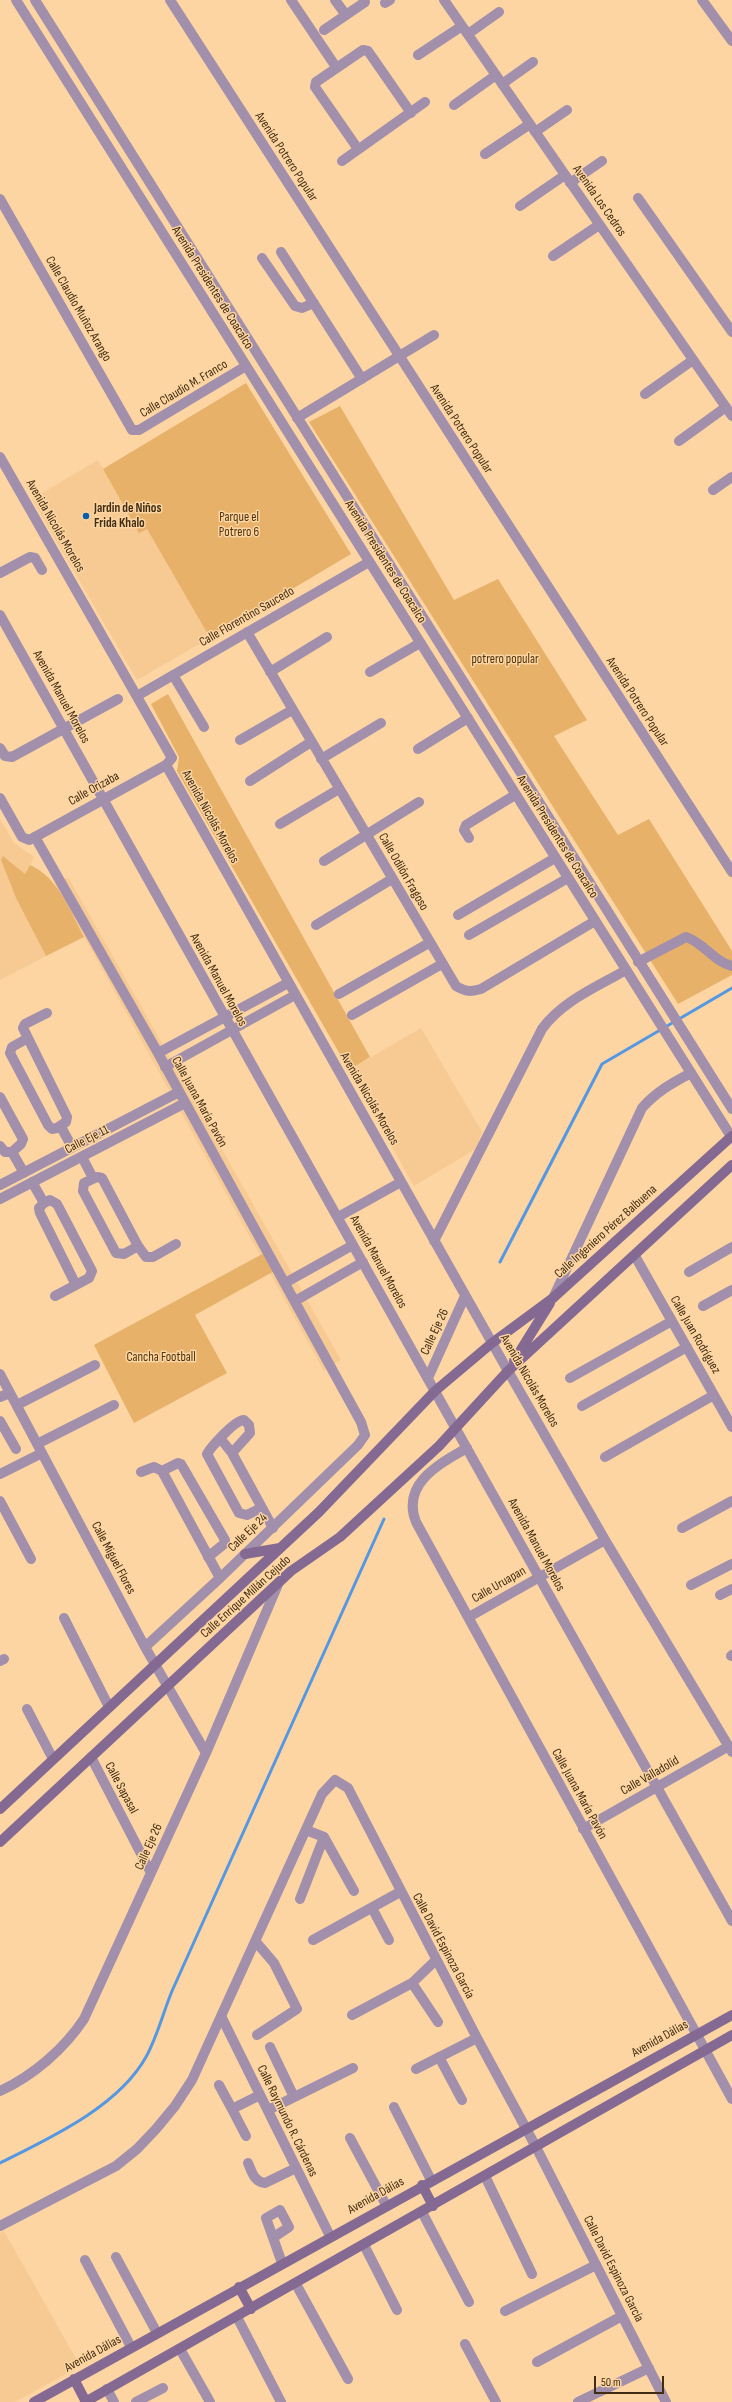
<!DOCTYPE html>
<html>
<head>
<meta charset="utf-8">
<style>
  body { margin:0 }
  #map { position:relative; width:732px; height:2402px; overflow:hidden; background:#fdd5a2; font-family:"Sofia Sans Condensed",sans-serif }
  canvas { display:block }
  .scale { position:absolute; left:594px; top:2376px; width:70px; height:18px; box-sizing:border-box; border:2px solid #412d12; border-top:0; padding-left:5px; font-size:12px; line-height:14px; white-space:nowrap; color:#412d12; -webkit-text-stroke:3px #fdd5a2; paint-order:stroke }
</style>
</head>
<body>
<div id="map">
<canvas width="732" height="2402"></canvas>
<div class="scale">50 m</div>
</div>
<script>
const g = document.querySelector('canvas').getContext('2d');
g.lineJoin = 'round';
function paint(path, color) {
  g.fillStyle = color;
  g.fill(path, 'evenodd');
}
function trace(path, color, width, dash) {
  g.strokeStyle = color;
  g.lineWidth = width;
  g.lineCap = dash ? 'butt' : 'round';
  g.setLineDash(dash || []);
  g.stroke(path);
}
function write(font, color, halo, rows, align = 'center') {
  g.font = font + ' "Sofia Sans Condensed",sans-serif';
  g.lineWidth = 3;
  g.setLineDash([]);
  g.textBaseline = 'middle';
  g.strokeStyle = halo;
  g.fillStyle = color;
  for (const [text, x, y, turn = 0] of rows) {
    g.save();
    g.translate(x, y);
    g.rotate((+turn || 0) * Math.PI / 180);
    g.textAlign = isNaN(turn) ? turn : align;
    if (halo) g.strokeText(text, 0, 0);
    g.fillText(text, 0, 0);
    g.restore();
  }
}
const built = new Path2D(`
  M98,460L139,533L147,529L210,638L137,680L32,499Z
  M0,819L14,843L34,857L25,874L4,857L1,860L16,898L46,956L0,980Z
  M68,877L341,1360L324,1371L55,884Z
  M421,1028L482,1132L476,1149L414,1186L349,1070Z
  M4,2231L80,2366L15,2402H0V2233Z`);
const green = new Path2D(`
  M246,383L351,554L210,638L147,529L139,533L103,469Z
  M340,406L454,600L498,579L587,720L554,736L618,835L649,819L732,951V975L678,1004L309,422Z
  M168,694L370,1057L349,1070L177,771L179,757L151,704Z
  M3,856L25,874L30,865C59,878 70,911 84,937L46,956L16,898L1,860Z
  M268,1251L278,1269L195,1315L227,1373L134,1423L94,1345Z`);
const stream = new Path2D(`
  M500,1262L602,1064L732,988
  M0,2163C50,2138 118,2107 146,2057C157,2037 163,2013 172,1991L384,1519`);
const minor = new Path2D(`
  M170,0L732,872
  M291,0L336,67
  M335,0L346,15
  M444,0L732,416
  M702,0L732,41
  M385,3L390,0
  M324,30L365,2
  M468,34L499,12
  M418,55L462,26
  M502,84L533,62
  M454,105L496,75
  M535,132L567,110
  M358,149L315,87L316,82L363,50L368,51L411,113
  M485,154L530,124
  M342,161L425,102
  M570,183L602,161
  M638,198L732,332
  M0,199L132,430H139L246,366
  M520,206L565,175
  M281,252L362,379
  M553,256L599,225
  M262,258L295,306L302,308L314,303
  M645,394L693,360
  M297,418L434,335
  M679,441L726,407
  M0,457L172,758L166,765L35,837L158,1053L361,1422L365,1435L358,1445L220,1578L145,1647
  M713,490L732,477
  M0,573L30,557L35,558L42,570
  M0,615L456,1429
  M247,632L456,986C466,992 471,992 481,989L595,921
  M270,672L327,637
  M370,672L420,643
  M173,675L204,727
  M137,696L369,562
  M240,740L292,710
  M0,748L5,756L12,757L118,699
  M418,749L468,718
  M321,759L381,723
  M166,765L508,1371L605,1540L732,1752
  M250,781L311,742
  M280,824L339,789
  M469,838L464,830L466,825L515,795
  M324,861L419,802
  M458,915L555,858
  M316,925L392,879
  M469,935L568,878
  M638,962L686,937C703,942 714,962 732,966
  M339,994L429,943
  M352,1015L442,964
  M28,1038L12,1047L10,1053L48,1125L52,1129L57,1128L66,1122L67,1117L23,1028L25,1024L47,1013
  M158,1053L288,983
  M165,1067L295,995
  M0,1097L23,1139L21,1144L12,1152
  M61,1127L72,1147
  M0,1146L5,1152H12L24,1173
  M82,1157L93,1178
  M32,1182L44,1203L39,1208L40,1213L76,1285
  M0,1185L179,1092
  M0,1199L185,1103
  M44,1203L50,1200L57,1204L92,1271L89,1278L55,1296
  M338,1217L401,1182
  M434,1241L542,1029C562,1001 597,987 626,970
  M138,1246L124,1254L116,1253L83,1191L84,1183L97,1177L102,1178L138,1246L146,1257H153L176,1244
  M635,1256L732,1427
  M689,1272L732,1247
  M285,1283L353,1245
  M553,1298L642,1108C656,1092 672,1083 691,1073
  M295,1301L363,1262
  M703,1306L732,1290
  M0,1374L145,1647L206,1753
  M428,1378L465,1296
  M570,1378L672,1321
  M0,1397L10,1393
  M17,1405L95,1365
  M582,1406L687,1347
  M0,1421L16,1449
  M220,1438L232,1453L250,1433L249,1425L244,1420C237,1418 211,1447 207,1454L239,1513L247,1515L261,1508
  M37,1444L114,1405
  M467,1448C439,1464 401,1484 416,1522L732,2099
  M232,1453L273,1528
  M605,1457L714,1395
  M162,1471L178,1463L181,1464L225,1540L224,1544L208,1557
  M141,1472L154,1467L162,1471L220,1578
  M0,1474L42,1453
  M0,1501L31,1559
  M682,1528L732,1501
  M691,1585L732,1564
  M720,1595L732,1589
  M469,1617L605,1540
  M64,1618L109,1707
  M731,1656L732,1655
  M0,1661L4,1659
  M27,1709L53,1759
  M91,1757L151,1873
  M583,1829L729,1746
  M306,1830L324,1837L354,1891
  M300,1899L324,1837
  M372,1908L389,1940
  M313,1940L400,1892
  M256,1942L274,1963L297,2009L257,2035
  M412,1983L438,2022
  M352,2015L412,1983L436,1960
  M221,2016L330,2236
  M270,2047L294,2097
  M439,2057L462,2100
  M416,2069L477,2038
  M219,2085L232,2109L260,2095
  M0,2091C33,2076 64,2049 84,2019L206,1753L279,1582
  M394,2107L431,2180
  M232,2109L246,2136
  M268,2110L353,2068
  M350,2138L386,2205
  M248,2163C252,2172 254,2182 265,2183L296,2168
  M485,2176L532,2274
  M422,2212L469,2302
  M0,2226L116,2166L137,2149L156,2129L175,2106L192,2080L322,1794L335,1780L348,1788L477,2038L536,2147L666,2402
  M274,2237L289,2227L280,2210L266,2218L282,2263
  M364,2245L397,2310
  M116,2257L157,2333
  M85,2260L131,2347
  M296,2284L348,2379
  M505,2311L596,2265
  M237,2317L281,2402
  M465,2344L496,2402
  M180,2349L210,2402
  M537,2362L622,2316
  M107,2389L114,2402
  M136,2402L163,2388
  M578,2402L649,2368`);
const tertiary = new Path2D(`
  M16,0L732,1138
  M35,0L732,1109
  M0,798L22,837L29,840L35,837
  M456,1429L732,1921`);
const secondary = new Path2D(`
  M514,1361L550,1303
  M245,1554L280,1548
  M0,1809L319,1512L435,1391L492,1343L553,1298L732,1136
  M0,1842L264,1596L291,1571L340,1537L439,1446L508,1371L732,1165
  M422,2185L433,2206
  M239,2287L251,2309
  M74,2379L86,2402
  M34,2402L732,2015
  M85,2402L732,2035`);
const markers = [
  [86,516,4,"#085eac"]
];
const streetNames = [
  ["Avenida Potrero Popular",286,157,57],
  ["Avenida Los Cedros",599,201,55],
  ["Avenida Presidentes de Coacalco",212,288,58],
  ["Calle Claudio Muñoz Arango",78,309,60],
  ["Calle Claudio M. Franco",184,389,-31],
  ["Avenida Potrero Popular",461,429,57],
  ["Avenida Nicolás Morelos",55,526,60],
  ["Avenida Presidentes de Coacalco",385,562,58],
  ["Calle Florentino Saucedo",247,617,-30],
  ["Avenida Manuel Morelos",61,697,61],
  ["Avenida Potrero Popular",637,702,57],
  ["Calle Orizaba",94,789,-29],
  ["Avenida Nicolás Morelos",210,817,61],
  ["Avenida Presidentes de Coacalco",557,837,58],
  ["Calle Odilón Fragoso",403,872,60],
  ["Avenida Manuel Morelos",218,980,61],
  ["Avenida Nicolás Morelos",369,1099,60],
  ["Calle Juana María Pavón",199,1102,61],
  ["Calle Eje 11",87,1140,-27],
  ["Calle Ingeniero Pérez Balbuena",606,1232,-42],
  ["Avenida Manuel Morelos",378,1262,61],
  ["Calle Eje 26",435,1332,-65],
  ["Calle Juan Rodríguez",695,1335,60],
  ["Avenida Nicolás Morelos",529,1381,60],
  ["Calle Eje 24",248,1533,-44],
  ["Avenida Manuel Morelos",536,1545,61],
  ["Calle Miguel Flores",113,1558,62],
  ["Calle Uruapan",499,1585,-30],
  ["Calle Enrique Millán Cejudo",246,1597,-42],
  ["Calle Valladolid",650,1776,-30],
  ["Calle Sapasal",121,1788,62],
  ["Calle Juana María Pavón",579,1794,61],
  ["Calle Eje 26",149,1847,-66],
  ["Calle David Espinoza García",443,1946,62],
  ["Avenida Dálias",660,2039,-29],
  ["Calle Raymundo R. Cárdenas",287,2121,64],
  ["Avenida Dálias",376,2196,-29],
  ["Calle David Espinoza García",613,2269,63],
  ["Avenida Dálias",93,2354,-29]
];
const poiNames = [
  ["Jardin de Niños",94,509],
  ["Frida Khalo",94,524]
];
const parkNames = [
  ["Parque el",239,518],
  ["Potrero 6",239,533],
  ["potrero popular",505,660],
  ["Cancha Football",161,1358]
];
paint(built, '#f6ca92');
paint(green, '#e7b169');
trace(stream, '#5498e4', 3);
trace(minor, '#a18fab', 10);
trace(tertiary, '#a18fab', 10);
trace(secondary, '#846a93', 10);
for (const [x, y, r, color] of markers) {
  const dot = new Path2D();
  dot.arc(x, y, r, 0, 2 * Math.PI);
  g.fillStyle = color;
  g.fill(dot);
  trace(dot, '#fdd5a2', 1.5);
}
write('13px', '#412d12', '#fdd5a2', streetNames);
write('bold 13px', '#412d12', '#fdd5a2', poiNames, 'left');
write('13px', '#4d3209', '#fdd5a2', parkNames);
</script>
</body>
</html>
